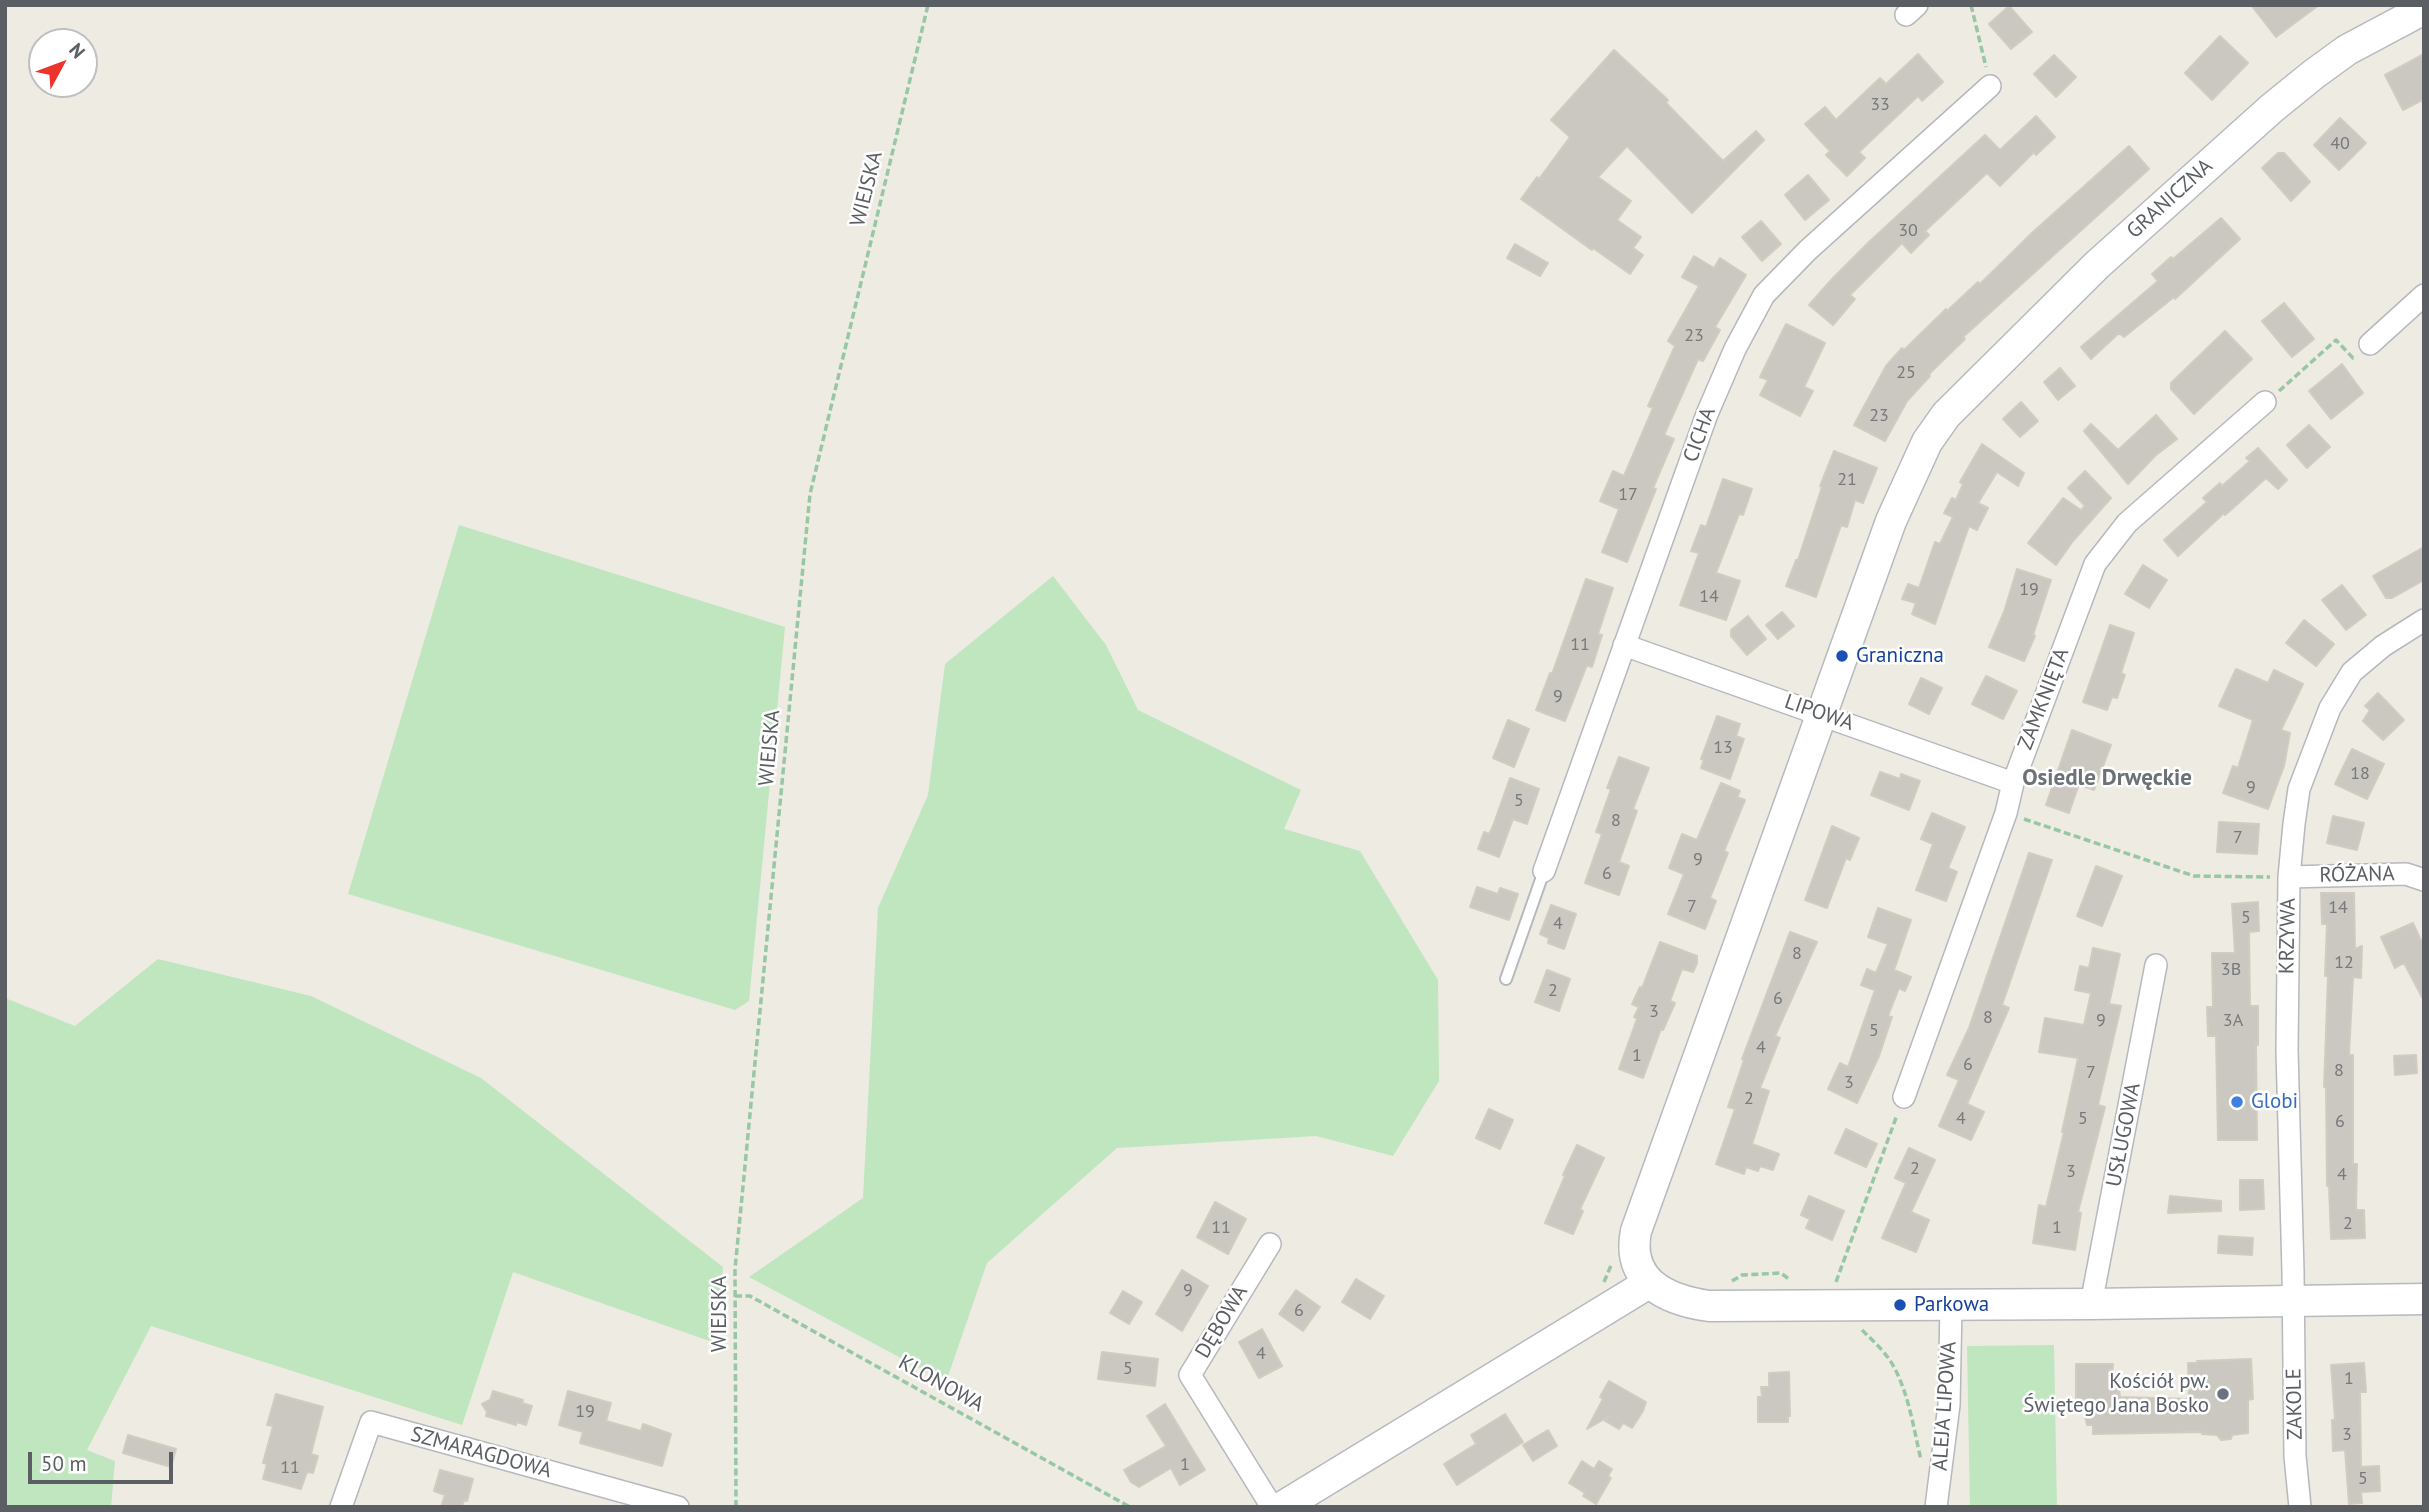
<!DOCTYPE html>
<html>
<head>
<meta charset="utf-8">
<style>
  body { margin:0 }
  #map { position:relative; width:2429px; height:1512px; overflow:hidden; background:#eeebe2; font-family:"PT Sans",sans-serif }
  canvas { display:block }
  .frame { position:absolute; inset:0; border:7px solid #5b5f63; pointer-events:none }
  .north { position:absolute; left:28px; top:28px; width:70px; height:70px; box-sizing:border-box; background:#fff; border:2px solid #bdbfc1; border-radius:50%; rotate:49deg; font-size:19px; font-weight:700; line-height:28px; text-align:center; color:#5b5f63 }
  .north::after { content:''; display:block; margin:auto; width:24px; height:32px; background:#ec342a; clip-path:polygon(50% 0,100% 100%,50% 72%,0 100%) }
  .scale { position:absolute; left:28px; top:1452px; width:145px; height:32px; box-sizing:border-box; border:4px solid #5b5f63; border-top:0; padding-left:9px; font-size:21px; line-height:24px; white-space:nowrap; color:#5b5f63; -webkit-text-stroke:5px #fff; paint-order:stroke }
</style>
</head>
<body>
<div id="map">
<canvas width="2429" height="1512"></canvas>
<div class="frame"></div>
<div class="north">N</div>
<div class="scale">50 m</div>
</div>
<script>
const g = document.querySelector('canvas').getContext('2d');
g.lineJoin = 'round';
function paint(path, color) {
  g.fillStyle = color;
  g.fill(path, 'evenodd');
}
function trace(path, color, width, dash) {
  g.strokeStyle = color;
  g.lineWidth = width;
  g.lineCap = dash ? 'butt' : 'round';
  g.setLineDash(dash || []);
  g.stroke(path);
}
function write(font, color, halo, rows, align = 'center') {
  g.font = font + ' "PT Sans",sans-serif';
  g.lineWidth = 5;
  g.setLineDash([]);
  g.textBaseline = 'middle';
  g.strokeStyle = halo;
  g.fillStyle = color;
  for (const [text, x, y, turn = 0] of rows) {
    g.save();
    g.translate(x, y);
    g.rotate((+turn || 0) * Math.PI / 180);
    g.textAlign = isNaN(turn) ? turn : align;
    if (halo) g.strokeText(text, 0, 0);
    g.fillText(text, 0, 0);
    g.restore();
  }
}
const green = new Path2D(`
  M459,525L785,627L749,1001L735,1010L348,894Z
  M1053,576L1106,645L1138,710L1301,790L1284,829L1360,851L1438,980L1439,1081L1393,1156L1316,1136L1117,1148L987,1263L946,1382L749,1277L863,1198L878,908L928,795L945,664Z
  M158,959L311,996L481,1078L723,1267L715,1343L513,1272L462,1425L151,1326L87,1450L115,1461L111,1507H5V998L75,1026Z
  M2054,1345L2057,1507H1970L1967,1346Z`);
const building = new Path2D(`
  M2251,5H2319L2276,37Z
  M2009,6L2032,32L2011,49L1989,24Z
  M2220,36L2248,63L2212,100L2185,73Z
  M1614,50L1668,100L1666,103L1723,161L1756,131L1764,140L1692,213L1627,146L1598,177L1631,201L1617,220L1641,237L1633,248L1643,255L1630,274L1593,248L1592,250L1521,199L1537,177L1539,179L1570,137L1551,120Z
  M1918,54L1943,82L1922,101L1918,96L1859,152L1865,158L1847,176L1826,155L1830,151L1805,124L1825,107L1836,120L1880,78L1886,84Z
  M2424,54V99L2403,110L2385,75Z
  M2054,55L2076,77L2056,97L2034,74Z
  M2036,116L2055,137L2036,155L2034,152L2000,186L1987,173L1925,231L1929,235L1911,253L1902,243L1850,295L1855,299L1833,325L1809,305L1832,279L1869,242L1985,135L2000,150Z
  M2340,118L2366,143L2339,170L2314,145Z
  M2129,146L2149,169L1963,337L1965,339L1929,374L1930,376L1907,401L1885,441L1854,425L1886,366L1902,348L1904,350L1946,309L1947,311L1978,282L1980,284L2033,232Z
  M2278,153H2284L2310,182L2291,201L2262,168Z
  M1808,175L1829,200L1805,220L1785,195Z
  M2221,218L2240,239L2175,299L2174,297L2124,337L2119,333L2091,359L2081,347L2158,281L2152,274L2171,257L2173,259Z
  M1761,221L1781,244L1762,261L1742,237Z
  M1515,244L1548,263L1540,276L1507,258Z
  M1694,256L1714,268L1720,258L1746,275L1715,327L1720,330L1703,361L1698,359L1664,435L1674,439L1653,488L1656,489L1627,562L1602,552L1619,509L1600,501L1613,471L1624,476L1653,408L1648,406L1675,346L1668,341L1699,286L1682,277Z
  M2284,303L2314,339L2292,357L2262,321Z
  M1786,324L1825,343L1804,387L1813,391L1800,416L1760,395L1768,380L1760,377Z
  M2225,331L2252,359L2194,414L2171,389V383Z
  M2342,364L2363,393L2331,419L2309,391Z
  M2060,368L2075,386L2058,400L2044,382Z
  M2021,402L2038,421L2020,437L2003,419Z
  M2156,415L2177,439L2156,455L2128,484L2084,431L2091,424L2118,450Z
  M2309,425L2330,447L2307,468L2287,445Z
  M1982,444L2024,473L2018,486L1997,472L1978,503L1988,508L1977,530L1969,526L1935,624L1912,614L1916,603L1902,599L1908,584L1919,588L1935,542L1940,544L1953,517L1944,513L1952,498L1956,500L1963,484L1960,482Z
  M2258,448L2287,480L2278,489L2266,478L2232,509L2225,515L2224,513L2178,556L2164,540L2207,502L2203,498L2220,483L2222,486L2250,461L2246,458Z
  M1834,451L1877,468L1863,503L1855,500L1847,527L1841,525L1816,597L1786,586L1796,560H1798L1822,487L1820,486Z
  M2085,471L2111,498L2073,541L2056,565L2028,543L2063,498L2081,510L2085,506L2068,488Z
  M1723,479L1752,489L1743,515L1739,514L1716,573L1740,581L1726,620L1680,605L1699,553L1691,551L1701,525L1706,527Z
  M2424,547V580L2392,598H2386L2373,576Z
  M2143,565L2167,580L2149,608L2125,594Z
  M2017,569L2051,580L2033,635L2035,636L2024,661L1989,647L2004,612Z
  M1586,579L1613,588L1598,634L1602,635L1592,667L1587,665L1565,721L1536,710L1550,673L1552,674Z
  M2342,585L2366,615L2346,630L2322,600Z
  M1782,612L1794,626L1778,639L1766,625Z
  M1748,616L1766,639L1747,655L1731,636V630Z
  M2304,620L2334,644L2316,666L2286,643Z
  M2110,625L2134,633L2121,673L2125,675L2117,698L2112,697L2107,710L2083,702Z
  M2236,669L2268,683L2274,670L2303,684L2281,730L2290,733L2284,766L2268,809L2223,793L2233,766L2238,768L2253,720L2219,706Z
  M1986,676L2017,691L2003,719L1972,704Z
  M1921,678L1942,688L1929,714L1909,704Z
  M2378,693L2404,720L2383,740L2363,721L2370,710L2365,706Z
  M1717,716L1740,724L1736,736L1744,739L1730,779L1701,768L1704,760L1701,759Z
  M1508,720L1529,729L1514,767L1493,758Z
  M2072,730L2111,745L2094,790L2079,784L2069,813L2046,805Z
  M2352,749L2384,764L2367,799L2335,784Z
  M1619,757L1649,768L1633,809L1637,811L1619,862L1629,866L1619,895L1585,883L1602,834L1596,832L1611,789L1607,788Z
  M1880,772L1900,779L1901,774L1920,781L1909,810L1871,795Z
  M1510,778L1539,789L1527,824L1513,819L1499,857L1478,849L1484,832L1489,834L1493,826Z
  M1721,783L1740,791L1737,797L1745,800L1724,851L1728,853L1710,898L1716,901L1705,929L1668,914L1684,874L1669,868L1682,834L1697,840Z
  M1932,813L1965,827L1948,868L1957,872L1946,901L1916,890L1933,844L1921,839Z
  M2333,816L2364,823L2357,850L2327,843Z
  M2219,822L2259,824L2257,854L2217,852Z
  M1832,826L1859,838L1850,860L1846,858L1827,908L1805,900Z
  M2029,853L2052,860L2002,1005L2009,1008L1967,1104L1984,1112L1971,1140L1939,1126L1959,1080L1947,1075L1969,1028Z
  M2096,866L2122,876L2102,926L2077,916Z
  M1477,887L1498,894L1500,888L1518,894L1509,920L1470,907Z
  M2321,893H2354L2355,949L2362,946L2361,978L2353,977L2349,1055H2353V1164H2357L2356,1210H2364L2365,1238L2331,1239L2329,1186H2327L2326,1087H2324L2328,976H2325L2327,924H2322Z
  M2258,902L2259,931L2249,932L2250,1006H2258V1045H2256L2257,1140H2218L2216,1036H2208L2207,1007H2213L2212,953H2235L2232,904Z
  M1551,905L1576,914L1564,949L1548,943L1549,938L1540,934Z
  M1878,908L1911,920L1894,970L1911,977L1905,991L1899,988L1888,1016L1892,1017L1879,1056L1857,1103L1828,1089L1840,1063L1848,1067L1875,990L1861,985L1867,969L1876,973L1888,944L1868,937Z
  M2413,923L2424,947V1001L2404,963L2395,968L2381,937Z
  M1790,932L1817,942L1775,1036L1780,1038L1760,1088L1769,1091L1752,1144L1779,1154L1773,1170L1760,1166L1758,1171L1746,1167L1744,1174L1716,1164L1735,1109L1728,1107L1744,1060L1742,1059Z
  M1660,942L1697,956V963L1693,972L1682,969L1670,1001L1675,1003L1663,1030L1661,1029L1643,1078L1619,1069L1637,1019L1634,1017L1639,1007L1632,1004L1640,987L1642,988Z
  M2093,948L2120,954L2109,1004L2121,1006L2098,1105L2105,1107L2078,1212L2081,1213L2075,1250L2033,1243L2039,1205L2046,1207L2064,1132H2062L2078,1058L2039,1052L2045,1018L2084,1025L2091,993L2075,990L2080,966L2089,968Z
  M1547,970L1570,979L1559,1011L1535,1002Z
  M2416,1055L2417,1073L2395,1075L2394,1056Z
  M1489,1109L1513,1120L1500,1149L1476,1138Z
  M1846,1129L1877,1144L1866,1167L1835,1153Z
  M1577,1145L1604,1158L1580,1209L1583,1211L1573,1234L1545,1223L1565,1176L1563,1175Z
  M1909,1148L1935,1160L1911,1212L1929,1220L1916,1252L1882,1238L1906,1183L1895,1178Z
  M2240,1180H2263L2264,1209L2240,1210Z
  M1809,1196L1844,1211L1832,1240L1806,1228L1810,1219L1801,1215Z
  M2170,1196L2221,1201V1211L2168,1213Z
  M1215,1202L1246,1219L1228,1254L1197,1237Z
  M2219,1236L2253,1238L2252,1255L2218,1253Z
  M1182,1270L1208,1286L1182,1331L1156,1314Z
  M1356,1279L1384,1296L1370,1319L1342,1302Z
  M1296,1290L1320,1307L1303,1331L1279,1314Z
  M1123,1291L1142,1302L1129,1324L1110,1313Z
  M1262,1329L1282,1366L1259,1378L1239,1342Z
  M1102,1352L1158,1359L1155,1386L1098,1379Z
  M2251,1359L2253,1399L2248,1400V1433L2232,1435L2231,1439L2221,1440L2217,1435L2202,1434L2203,1432L2093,1434V1425H2087L2083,1407H2076V1364H2113L2112,1378H2118L2120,1397L2189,1399L2188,1363H2197V1361Z
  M2364,1363L2366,1392H2360L2361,1467L2379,1466L2380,1491L2361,1492L2362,1503L2349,1504L2345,1450L2333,1451L2332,1420H2335L2331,1365Z
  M1789,1372L1790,1416H1788V1422H1758V1397H1762L1761,1387H1769V1373Z
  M1609,1381L1646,1402L1643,1411L1632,1428L1623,1423L1619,1429L1605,1421L1608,1417L1587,1429L1603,1399L1600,1397Z
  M493,1391L523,1400L522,1403L532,1406L526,1425L517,1422L516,1425L486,1416L487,1412L482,1404L490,1400Z
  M568,1391L611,1403L606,1421L641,1431L643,1424L671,1434L662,1466L580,1443L583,1432L559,1425Z
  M276,1394L323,1407L311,1454L318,1456L313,1473L307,1472L301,1489L263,1479L267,1464L263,1463L273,1426L267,1425Z
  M1165,1404L1205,1470L1180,1485L1171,1468L1139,1487L1131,1482L1124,1470L1166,1446L1147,1416Z
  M1505,1414L1523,1442L1457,1485L1444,1464L1476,1444L1471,1435Z
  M1548,1430L1557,1446L1533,1461L1523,1445Z
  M128,1435L176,1449L171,1467L123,1453Z
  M1582,1461L1594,1469L1599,1461L1612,1469L1608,1476L1611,1478L1596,1504L1583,1496L1585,1493L1569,1483Z
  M440,1470L473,1479L467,1501L464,1500L462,1507H441L445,1495L434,1491Z`);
const path = new Path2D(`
  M1971,5L1986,67
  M2279,391L2336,340L2353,358L2355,357
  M2024,819L2194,876L2270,877
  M1732,1281L1742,1275L1781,1273L1790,1280
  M1604,1282L1612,1263
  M1836,1282L1897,1115
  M735,1296H750L1130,1507
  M1862,1330C1874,1342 1887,1353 1895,1369C1909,1396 1914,1430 1921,1460
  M736,1507L735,1269L810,494L928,5`);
const lane = new Path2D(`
  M1506,979L1544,871`);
const street = new Path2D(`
  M1906,15L1917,5
  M2370,344L2424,295
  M1624,645L2013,783
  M1544,871L1707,414L1735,349L1764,295L1808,250L1990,86
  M2289,877L2406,874L2424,880
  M1904,1097L2006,813L2013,783L2095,564L2127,523L2265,402
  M1270,1244L1190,1375L1272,1507
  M2091,1304L2156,965
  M341,1507L371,1422L678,1507
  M1936,1507L1949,1405L1951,1305
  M2300,1507L2295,1456L2293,1272L2287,1050L2289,877L2294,824L2299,789L2330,708L2352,672L2383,646L2424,620`);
const secondary = new Path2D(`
  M2424,9L2347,50L2314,74L2272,108L2097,265L1946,415L1927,442L1891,521L1636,1231C1626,1281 1666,1300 1709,1306L2091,1304L2424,1299
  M1282,1507L1649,1283`);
const markers = [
  [1842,656,7,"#1a4fb4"],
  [2237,1102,7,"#3f7fe0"],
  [1900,1305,7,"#1a4fb4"],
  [2223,1394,7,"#6b7280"]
];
const numberNames = [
  ["33",1880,105],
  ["40",2340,144],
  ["30",1908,231],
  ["23",1694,336],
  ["25",1906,373],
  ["23",1879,416],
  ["21",1847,480],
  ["17",1628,495],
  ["19",2029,590],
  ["14",1709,597],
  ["11",1580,645],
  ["9",1558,697],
  ["13",1723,748],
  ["18",2360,774],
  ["9",2251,788],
  ["5",1519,801],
  ["8",1616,821],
  ["7",2238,838],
  ["9",1698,860],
  ["6",1607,874],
  ["7",1692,907],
  ["14",2338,908],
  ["5",2246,918],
  ["4",1558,924],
  ["8",1797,954],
  ["12",2344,963],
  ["3B",2231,970],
  ["2",1553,991],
  ["6",1778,999],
  ["3",1654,1012],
  ["8",1988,1018],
  ["9",2101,1021],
  ["3A",2233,1021],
  ["5",1874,1031],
  ["4",1761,1048],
  ["1",1637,1056],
  ["6",1968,1065],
  ["8",2339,1071],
  ["7",2091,1073],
  ["3",1849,1083],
  ["2",1749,1099],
  ["4",1961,1119],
  ["5",2083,1119],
  ["6",2340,1122],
  ["2",1915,1169],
  ["3",2071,1172],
  ["4",2342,1175],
  ["2",2348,1224],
  ["11",1221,1228],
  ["1",2057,1228],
  ["9",1188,1291],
  ["6",1299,1311],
  ["4",1261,1354],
  ["5",1128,1369],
  ["1",2349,1379],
  ["19",585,1412],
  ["3",2347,1435],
  ["1",1185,1465],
  ["11",290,1468],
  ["5",2363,1479]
];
const streetNames = [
  ["WIEJSKA",867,189,-76],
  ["GRANICZNA",2170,199,-42],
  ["CICHA",1700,435,-70],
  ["ZAMKNIĘTA",2044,699,-69],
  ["LIPOWA",1819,713,19],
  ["WIEJSKA",770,748,-85],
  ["RÓŻANA",2357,875,-1],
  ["KRZYWA",2288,936,-89],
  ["USŁUGOWA",2124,1135,-79],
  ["WIEJSKA",720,1314,-90],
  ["DĘBOWA",1222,1322,-59],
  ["KLONOWA",941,1384,29],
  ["ZAKOLE",2295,1404,-91],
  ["ALEJA LIPOWA",1945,1406,-86],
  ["SZMARAGDOWA",481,1453,15]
];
const transitNames = [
  ["Graniczna",1856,656],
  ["Parkowa",1914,1305]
];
const shopNames = [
  ["Globi",2251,1102]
];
const worshipNames = [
  ["Kościół pw.",2209,1382],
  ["Świętego Jana Bosko",2209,1406]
];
const neighbourhoodNames = [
  ["Osiedle Drwęckie",2107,778]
];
paint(green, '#bfe6be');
paint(building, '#cbc7c1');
trace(building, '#d2ccc0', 2);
trace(lane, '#b5b8bd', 14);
trace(street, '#b5b8bd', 24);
trace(secondary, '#b6babf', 33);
trace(path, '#97c7a4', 3.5, [7, 3.5]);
trace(lane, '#fff', 10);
trace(street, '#fff', 21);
trace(secondary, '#fff', 30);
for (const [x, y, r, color] of markers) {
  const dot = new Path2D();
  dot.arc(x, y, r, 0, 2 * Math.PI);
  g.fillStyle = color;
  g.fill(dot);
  trace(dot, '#fff', 2.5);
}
write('18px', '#77797a', null, numberNames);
write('21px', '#5b5f63', '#fff', streetNames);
write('21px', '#164399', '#fff', transitNames, 'left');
write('21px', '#366cbe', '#fff', shopNames, 'left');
write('21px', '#5b616d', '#fff', worshipNames, 'right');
write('bold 23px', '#6b7175', '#fff', neighbourhoodNames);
</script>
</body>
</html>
